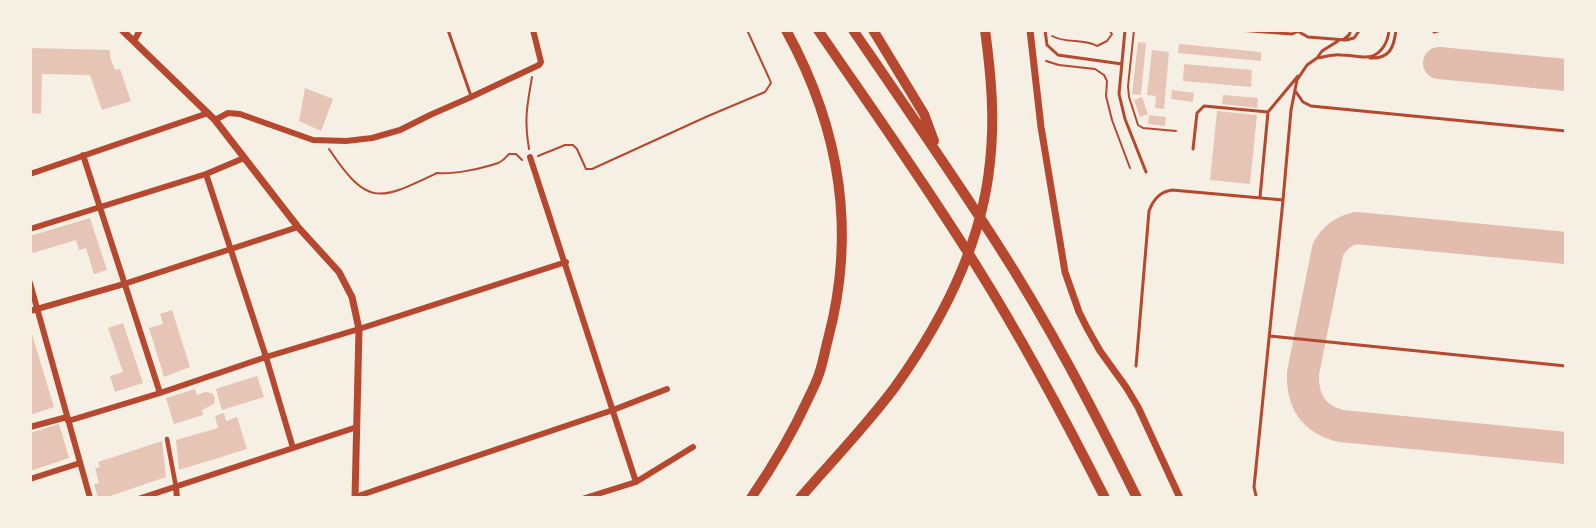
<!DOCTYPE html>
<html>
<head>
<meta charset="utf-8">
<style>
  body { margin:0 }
  #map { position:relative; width:1596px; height:528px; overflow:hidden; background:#f6efe4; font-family:Cabin,sans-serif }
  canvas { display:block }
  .frame { position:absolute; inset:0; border:32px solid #f6efe4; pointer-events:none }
</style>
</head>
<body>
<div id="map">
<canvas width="1596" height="528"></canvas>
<div class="frame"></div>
</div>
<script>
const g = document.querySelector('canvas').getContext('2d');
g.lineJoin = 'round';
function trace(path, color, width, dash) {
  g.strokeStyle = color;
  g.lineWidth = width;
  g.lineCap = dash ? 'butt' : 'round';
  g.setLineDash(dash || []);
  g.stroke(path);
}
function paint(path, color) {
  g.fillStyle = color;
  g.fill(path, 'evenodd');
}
const taxiway = new Path2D(`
  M1439,63L1566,75
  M1566,248L1356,228C1343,231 1335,237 1328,249L1303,373C1302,401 1313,419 1341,426L1566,448`);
const building = new Path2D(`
  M1138,42L1146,43L1141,95L1132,94Z
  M1179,44L1261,52V61L1178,53Z
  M30,48L110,50V57L115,70L120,69L131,101L102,110L90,75L42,74L41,114L30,113Z
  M1152,50L1169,52L1164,109L1155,108L1156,96L1147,95Z
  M1184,64L1252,70L1251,87L1183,81Z
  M305,88L333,99L321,131L299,121Z
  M1172,90L1194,93L1193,102L1171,99Z
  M1223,95L1258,98L1257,108L1222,104Z
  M1142,97L1148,114L1140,117L1134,100Z
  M1217,111L1257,115L1250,184L1210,180Z
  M1149,115L1166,117L1165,126L1148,124Z
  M90,218L107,270L94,274L86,248L79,250L76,240L33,253L30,244V236Z
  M172,310L190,367L164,377L149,328L163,324L160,314Z
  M123,323L143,383L115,392L110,376L123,372L108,328Z
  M30,328L54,407L30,415Z
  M257,376L264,397L222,410L216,389Z
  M195,389L197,395L205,392L212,393L215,398L214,404L202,410L203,415L174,424L166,398Z
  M224,413L226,421L237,417L247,449L179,470L176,440L218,428L215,416Z
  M59,424L69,458L30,471V433Z
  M162,441L166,477L104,498H98L94,484L99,483L95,468L100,467L98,462Z`);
const path = new Path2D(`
  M1134,30L1128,86L1129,97L1138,125L1143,128L1176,131
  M1052,36C1066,44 1084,38 1097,46L1107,41L1112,34L1109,30
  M1046,61L1059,65L1095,69L1104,75L1107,81L1106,96L1112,120L1130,168
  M329,149C368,207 378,201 437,173C452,175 484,168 498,163C503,161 506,157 509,154H516L522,160
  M529,149C524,119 527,106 532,77
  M538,156L565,145H573L577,149L586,169H592L708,116L765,92L771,83L769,78L747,30`);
const service = new Path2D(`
  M448,30L471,96
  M1045,30L1047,45L1058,55L1122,64
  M1125,30L1119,94L1125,119L1146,172
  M1238,30L1292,34L1301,30
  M1299,32L1308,37L1346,40L1354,38L1359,31
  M1434,32L1441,30
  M1343,40L1349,35L1351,30
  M1317,58C1325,57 1333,54 1341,55C1349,55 1358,57 1366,57C1380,57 1388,43 1389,30
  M1370,58C1390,59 1394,47 1396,30
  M1296,92L1303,102L1311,106L1566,131
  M1193,149L1197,113L1204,106L1268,112L1298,76
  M1260,197L1268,112
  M1270,336L1566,366
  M1136,366L1149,211C1153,200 1159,192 1172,190L1283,200L1291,110L1297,80L1307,65L1317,58L1322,51L1338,41
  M1258,498L1256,496L1254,487L1283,200`);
const pedestrian = new Path2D(`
  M167,439L176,487`);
const minor = new Path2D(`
  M134,41L140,30
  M215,120L228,113L240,114L313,140L346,141L372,138L400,130L430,115L471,97L539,65L541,62L533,30
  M83,155L160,393
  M530,157L636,482
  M30,174L208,113
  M206,174L266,357L293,448
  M30,229L206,174L244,158
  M30,283L90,498
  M30,311L124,284L298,227
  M68,421L160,393L266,357L359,329L566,262
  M30,427L67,417
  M30,479L80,463
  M176,487L177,498
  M355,497L613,410L667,389
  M141,498L357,427
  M585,498L636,482L693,447`);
const tertiary = new Path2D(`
  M122,30L215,120L298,227L339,272L352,297L359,329L355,498
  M1030,30L1041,127L1065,272L1079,312L1087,328L1100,351L1126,387L1138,407L1180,498`);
const motorway = new Path2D(`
  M818,30C872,109 927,186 977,267C1024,342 1065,419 1105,498
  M853,30C901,100 950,171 996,242C1049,324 1094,411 1137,498
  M873,30L924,114L934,141
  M751,498C773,466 792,434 808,399C812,391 816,383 819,374C823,363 825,350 828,339C857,230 840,128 786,30
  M800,498C832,461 866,426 895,387C943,320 982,245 990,162C995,118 991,74 985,30`);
trace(taxiway, '#e2bdae', 32);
paint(building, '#e6c5b7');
trace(path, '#b5482f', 2);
trace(service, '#b5482f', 3);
trace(pedestrian, '#b5482f', 4.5);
trace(minor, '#b5482f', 6);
trace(tertiary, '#b5482f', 7);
trace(motorway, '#b5482f', 10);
</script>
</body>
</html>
